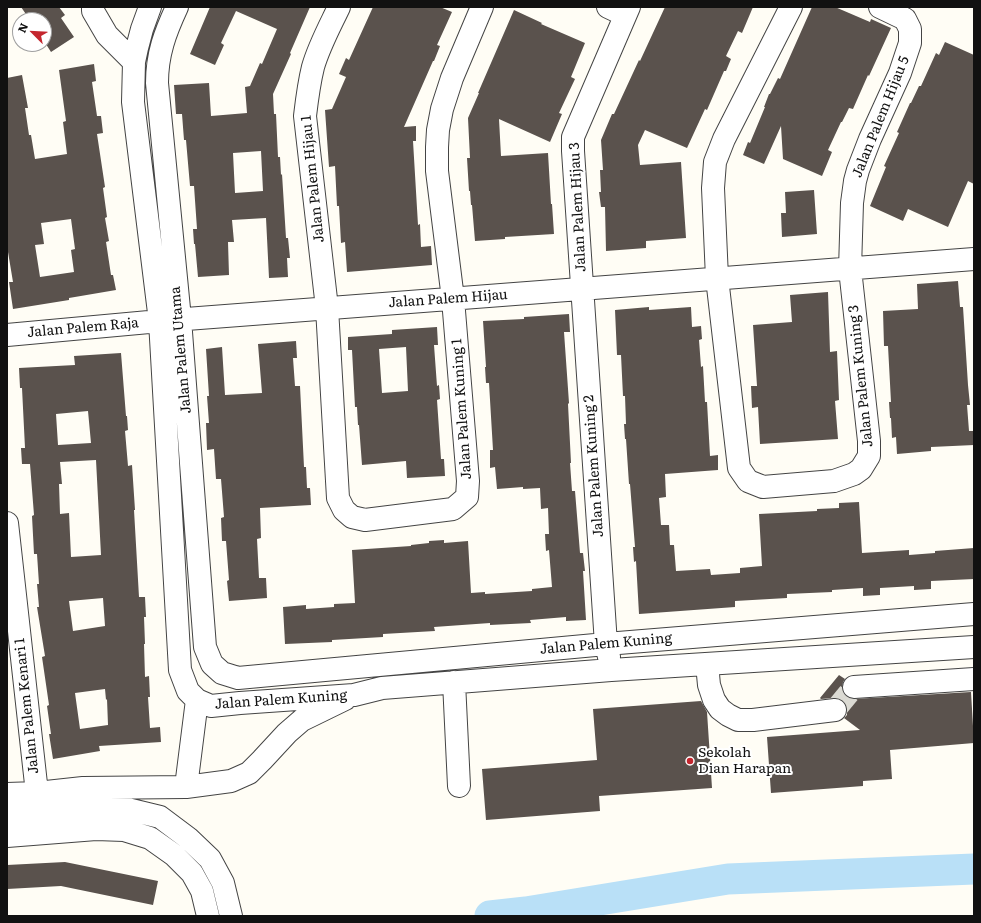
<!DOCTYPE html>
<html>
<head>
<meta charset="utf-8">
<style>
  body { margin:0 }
  #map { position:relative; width:981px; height:923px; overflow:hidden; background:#fffdf5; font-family:Literata,serif }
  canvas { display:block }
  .frame { position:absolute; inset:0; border:8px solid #111; pointer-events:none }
  .north { position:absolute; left:12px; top:12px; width:40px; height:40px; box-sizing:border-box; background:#fff; border:1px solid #a0a0a0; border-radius:50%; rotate:294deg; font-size:11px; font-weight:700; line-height:16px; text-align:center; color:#111 }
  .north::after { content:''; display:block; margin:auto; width:14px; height:18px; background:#c4262e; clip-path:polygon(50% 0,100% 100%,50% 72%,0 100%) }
</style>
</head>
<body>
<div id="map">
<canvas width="981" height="923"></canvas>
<div class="frame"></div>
<div class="north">N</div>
</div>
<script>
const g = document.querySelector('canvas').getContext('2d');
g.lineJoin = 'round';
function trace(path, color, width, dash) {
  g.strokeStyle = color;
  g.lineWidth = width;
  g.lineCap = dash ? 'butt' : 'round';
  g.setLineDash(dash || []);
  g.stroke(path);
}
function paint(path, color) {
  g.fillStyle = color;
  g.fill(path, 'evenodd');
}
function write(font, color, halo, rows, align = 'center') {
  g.font = font + ' Literata,serif';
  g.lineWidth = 4;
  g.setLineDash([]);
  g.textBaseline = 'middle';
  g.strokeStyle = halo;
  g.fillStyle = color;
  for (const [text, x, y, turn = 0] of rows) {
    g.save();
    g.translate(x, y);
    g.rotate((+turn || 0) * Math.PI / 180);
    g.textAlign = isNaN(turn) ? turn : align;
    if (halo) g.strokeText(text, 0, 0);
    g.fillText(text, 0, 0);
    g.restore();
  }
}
const river = new Path2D(`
  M490,916L526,912L728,879L974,869`);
const building = new Path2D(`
  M21,7H59L65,15L61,18L74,37L51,52L44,41V20H30Z
  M210,7H310L290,53L291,54L273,94L274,114H276L278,157H280L281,175L282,174L286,238H288L290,258H287L288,277L269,278L266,218L232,220L234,242H228L229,275L198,277L195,244H194L193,229H197L194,186H190L186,140H184L182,114H176L174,85L209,83L211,116L247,113L245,87L250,86L260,63L262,64L277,29L236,11L221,43L224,45L215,65L190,54ZM261,151L263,191L235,193L233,153Z
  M373,7H440L452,12L437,45L440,46L434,61H433L404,127L416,126V141H413L418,225L420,224L421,247L431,246L432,265L347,272L345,242L341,243L339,206H337L335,166L329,167L325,110L332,109L346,77L339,74L346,58L349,60Z
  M665,7H753L742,33L738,31L726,56L731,59L726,71H724L707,110L705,109L687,148L645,130L638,145L640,165L681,162L686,238L646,241V248L606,251L605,207H601L599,192H601L600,170H603L601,140L612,114H614L639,60L640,61Z
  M812,7H835L870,22L871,19L891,28L869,76L868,75L853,109L849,108L842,122H841L828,150L832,152L822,176L783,159L781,126L764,164L743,155L748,142L750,143L765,107H764L769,94H770L778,78L780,79Z
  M514,10L542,23L541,24L585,43L571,77L575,79L559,113L562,114L550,142L499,119L501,156L548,153L551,204H552L554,234L505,237V239L475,241L472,205H471L470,191H469L467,158H470L468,118L479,93H478Z
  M945,42L974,55V184L968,181L948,227L908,209L903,221L870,206L886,167L884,166L899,133L897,132L910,103H911L919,86H921L936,53L939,55Z
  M94,64L96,81L92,82L97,116H101L103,133L97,134L105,187L103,188L107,217L105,218L109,241L106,242L111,275H113L116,290L69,298V300L13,309L9,282H13L7,246V78L22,75L28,108H25L29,135H31L35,159L67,154L63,122L66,121L59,70ZM71,219L75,249L71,250L74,272L40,277L35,245L44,244L41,223Z
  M814,190L817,234L782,237L781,213H786L785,192Z
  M958,281L960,307H963L968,385L970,405H967L969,431H973L974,445L931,447V451L897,454L896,437L892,438L891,418H890L889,402H891L888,346H884L883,311L918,309L917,284Z
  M828,292L830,352L837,351L839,400L835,401L838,439L760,444L758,407L752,408L751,386H757L753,325L792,322L790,295Z
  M649,307V310L691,307L692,327L701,326L702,339L699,340L701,367L703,366L705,402H707L710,456L718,455V470L665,474L666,497L659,498L661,525H669L670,545H674L676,571L710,569L711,575L740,573V568L762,566L759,514L817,511V509L839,508V503L859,502L862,553L909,550V555L935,553V551L974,548V579L931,581V589L914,590V586L880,588V595L863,596V588L832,590V592L787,594V598L735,601V607L639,614L636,561L634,562L633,547H635L630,484H629L626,439H625L624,424H626L625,396H623L621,355H617L615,310Z
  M569,314L570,332H564L569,403L568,404L571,463H570L572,491H575L580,553H583L585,571H583L586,620L566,621V617L530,620L531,623L490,625V623L434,627L435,631L383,634V637L332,640V642L285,644L283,607L306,605V609L334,607V604L355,603L352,550L411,546V545L429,543V541L444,540V543L468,541L471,593L485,592V594L532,591V589L552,587L549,550L546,551L545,534H549L548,508L541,509L540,488L523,489V487L497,489L495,467L490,468V450H493L489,383H486L485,367H486L483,321L524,319V317Z
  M437,327L438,345H434L437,386L439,385L440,399L437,400L441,459H444L445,476L407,478L406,461L362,465L359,425H358L357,407H355L352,350H348V337L392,334V330ZM406,347L408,391L382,393L379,349Z
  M296,341L297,358H293L295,386H300L304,467H306L307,488H310L311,505L260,508L261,538L257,539L259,578H266L267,598L229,601L227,581L229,580L226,541H222L221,518L224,517L221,479H216L214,449L207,450L206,423H209L207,396H209L206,349L222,347L225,395L262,393L258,344Z
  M121,353L126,416H127L128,430L125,431L128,466L132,465L135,510H134L139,597H145L146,617H144L145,644H144L145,677L149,676L150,697H148L150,728L160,727L161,742L99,746L100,751L53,759L49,734H51L47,706L49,705L42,657L45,656L37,607H39L37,584H39L37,554H34L32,516L34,515L30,464H22L21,448H25L22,388H20L19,368L75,365L74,356ZM88,411L91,443L58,445L56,414ZM96,460L101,555L71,557L69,513L60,514L59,484H62L60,462ZM103,598L105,626L73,631L69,601ZM105,689L106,700L107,699L108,725L80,729L75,693Z
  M839,675L845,679L843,682L842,687L843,694L848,698L854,699L971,692L974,743L890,750L892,779L863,781V786L771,793L767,737L860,730L844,718L847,715V709L845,702L840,698H833L821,699L820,698Z
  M701,701L707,712L712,788L599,796L600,811L486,820L482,769L597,760L593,709Z
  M65,862L158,881L153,905L61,886L7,889V865Z`);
const minorTunnel = new Path2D(`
  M835,710L854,687`);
const minor = new Path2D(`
  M93,7V11L107,35L134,62
  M150,7L142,29L137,48L134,62L133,102L160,321L180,670L188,691L197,700L211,706L240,703L354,695L382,688L611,670L974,647
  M177,7C165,33 157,54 157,83L180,319L205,647L212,664L222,673L238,678L606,644L974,614
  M339,7C330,26 319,46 313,67C309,83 307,99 305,116L327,308L338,498L344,510L352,517L365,520L453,509L467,497L468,481L453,299L437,171V147L438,130L442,109L452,78L482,7
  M608,7L625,15
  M791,7L724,139L715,162L713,188L717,278L739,468L748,481L763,487L834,481L854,474L861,469L869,456V441L850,269L852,203L855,181L858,170L870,139L900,73L910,43V29L905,19L880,7
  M7,335L160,321L974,259
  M7,523L37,793
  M609,657L606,644L573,151V137L629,7
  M707,664L709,685L714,700L720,709L728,715L738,720H753L835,710
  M454,682L459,786
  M854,687L974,679
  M186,787L197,700
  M7,794L37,793L83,788L186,787L231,781L249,773L262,760L287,733L302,720L345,699
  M7,814L96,807L127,809L160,817L188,838L210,859L223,883L231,916
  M7,836L96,829L124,830L150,838L174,855L192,873L202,891L208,916`);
const markers = [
  [690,761,4,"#c4262e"]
];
const streetNames = [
  ["Jalan Palem Hijau 5",881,117,-68],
  ["Jalan Palem Hijau 1",313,179,-96],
  ["Jalan Palem Hijau 3",578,207,-93],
  ["Jalan Palem Hijau",448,299,-4],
  ["Jalan Palem Raja",83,328,-5],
  ["Jalan Palem Utama",181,350,-95],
  ["Jalan Palem Kuning 3",861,376,-96],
  ["Jalan Palem Kuning 1",462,409,-94],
  ["Jalan Palem Kuning 2",594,466,-94],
  ["Jalan Palem Kuning",606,644,-5],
  ["Jalan Palem Kuning",281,700,-4],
  ["Jalan Palem Kenari 1",27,706,-96]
];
const poiNames = [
  ["Sekolah",698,753],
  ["Dian Harapan",698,769]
];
trace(river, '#b9e0f7', 31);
paint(building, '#5a524d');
trace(minorTunnel, '#dbdad3', 22, [22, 11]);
trace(minor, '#444', 24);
trace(minor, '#fff', 22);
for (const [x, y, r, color] of markers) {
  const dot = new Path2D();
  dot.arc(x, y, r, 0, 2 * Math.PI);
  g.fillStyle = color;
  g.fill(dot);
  trace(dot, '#fff', 1.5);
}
write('14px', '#111', '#fff', streetNames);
write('14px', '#111', '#fff', poiNames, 'left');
</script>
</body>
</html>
